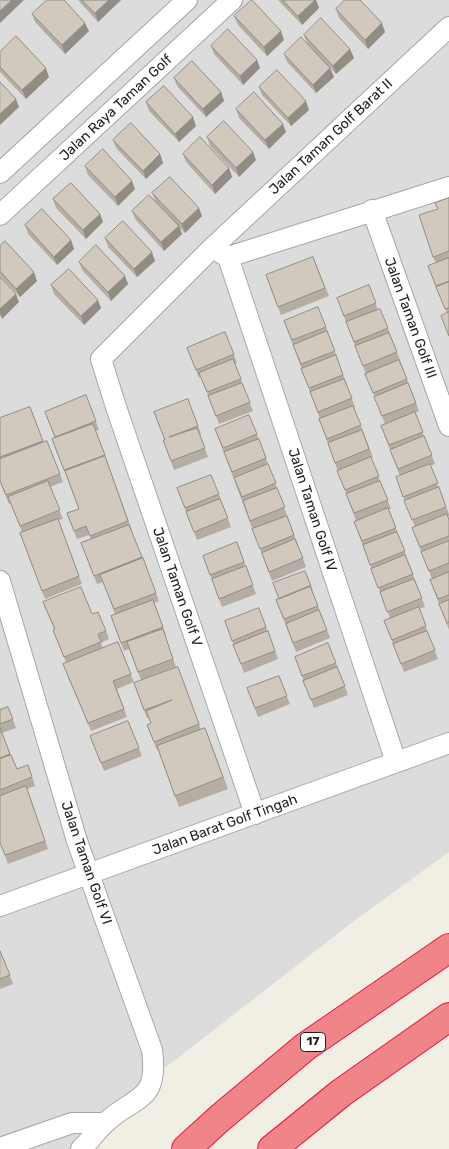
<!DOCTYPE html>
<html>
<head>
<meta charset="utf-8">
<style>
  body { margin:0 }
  canvas { display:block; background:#f1eee4 }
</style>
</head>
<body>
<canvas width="449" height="1149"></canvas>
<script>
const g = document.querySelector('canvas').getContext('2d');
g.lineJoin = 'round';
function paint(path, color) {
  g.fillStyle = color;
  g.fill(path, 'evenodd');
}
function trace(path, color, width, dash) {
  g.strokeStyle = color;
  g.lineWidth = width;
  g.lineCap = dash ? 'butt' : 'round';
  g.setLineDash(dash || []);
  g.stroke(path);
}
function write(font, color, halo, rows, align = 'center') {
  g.font = font + ' Rubik,sans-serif';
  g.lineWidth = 4;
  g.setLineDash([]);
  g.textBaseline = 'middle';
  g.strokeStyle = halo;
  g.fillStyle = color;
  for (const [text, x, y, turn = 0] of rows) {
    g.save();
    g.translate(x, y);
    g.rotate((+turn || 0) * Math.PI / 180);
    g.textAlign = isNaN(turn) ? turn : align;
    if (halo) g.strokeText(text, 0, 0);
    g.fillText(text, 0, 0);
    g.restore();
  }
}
const residential = new Path2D(`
  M0,0H449V852L354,921L161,1071L85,1149H0Z`);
const minor = new Path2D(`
  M0,173L187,0
  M372,210L449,426
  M0,215L232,0
  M216,250L228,257L449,187
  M228,257L396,762
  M0,581L77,841L152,1050C159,1103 135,1095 105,1123C96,1131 90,1141 81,1149
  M255,814L116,407L101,359L212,248L449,27
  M0,906L449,743
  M0,1148L72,1123H105`);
const motorway = new Path2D(`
  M186,1149L220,1118L305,1047L449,948
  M272,1149L341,1093L449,1017`);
const wall = new Path2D(`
  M78,0H121L98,22Z
  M278,0H316L319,8L302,25Z
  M336,9L385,32L368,49L339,18Z
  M32,14L89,31L65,54L35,22Z
  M234,16L284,40L267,56L238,25Z
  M304,35L354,58L336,74L319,56L330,68L334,77L316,93L287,62L284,54L307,43Z
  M211,46L257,60L260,68L243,85L214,54Z
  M0,52L49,77L26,99L0,72Z
  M174,78L221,92L224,101L206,117L177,86Z
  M259,87L309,110L291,126L262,95Z
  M146,102L196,126L179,142L149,111Z
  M236,109L286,132L269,149L239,118Z
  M207,137L256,160L239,177L210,146Z
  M113,140L160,154L163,163L146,179L116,148Z
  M183,154L229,168L232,177L215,194L186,162Z
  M85,166L135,189L118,206L88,175Z
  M152,193L202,216L185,233L179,227L182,234L164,251L135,219L132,211L155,200Z
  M449,198V337L447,313L428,266L436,263L433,257L438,209Z
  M53,199L100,214L103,222L86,239L56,208Z
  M25,225L71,240L74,249L57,265L28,234Z
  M105,238L155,261L137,277L108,247Z
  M0,246L37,281L20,297L0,276Z
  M313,257L329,296L281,315L266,275Z
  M79,262L128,284L111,301L82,270Z
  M51,285L101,308L84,325L54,294Z
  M369,285L378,310L388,328L419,411L415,413L435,464L430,466L449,514V516H447L449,520V630L430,580L432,579L412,528L415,527L396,477L400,476L381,426L385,424L337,298Z
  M284,321L326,327L355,407L354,408L373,457L371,458L391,509H389L425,607L419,609L438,659L404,672L384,621L390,618L354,522L356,521L319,419H320Z
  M225,332L237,363L235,364L253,411L219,424L201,377L199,378L187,348Z
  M86,395L99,430L96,431L132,530H131L142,558H143L159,601L154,603L166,635L165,636L176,667L141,680L129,649L124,651L111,616L115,614L103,582L97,584L81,543L91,539L89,535L77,539L67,513L79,509L52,439L55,438L45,412Z
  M188,399L201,434L200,435L208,457L174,470L163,440H165Z
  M30,407L43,442L60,474L63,482L50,487L63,519L58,520L82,584L45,599L20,533L22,532L11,503L9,504L0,482V418Z
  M215,429L257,434L306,567L272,581Z
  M177,488L219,494L231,527L197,540Z
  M237,542L256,594L222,607L203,556Z
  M311,586L313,590H312L330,638L296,652L276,600Z
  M43,602L92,614L106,631L109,639L101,643L103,648L118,642L134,682L117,689L127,717L91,731L66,672V662L56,638L53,630L54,629Z
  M225,621L266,627L278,659L244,673Z
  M295,657L336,663L348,695L314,708Z
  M279,676L290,704L258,717L247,688Z
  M134,683L199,724L201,730L205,728L228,789L179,807L158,750H157L147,725L151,723L149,718H147Z
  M8,707L16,728L2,733L10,755L17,769L28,765L35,786L27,789L48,849L8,864L0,843V710Z
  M128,721L142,756L104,771L90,736Z
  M0,951L13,984L0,989Z`);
const shadedWall = new Path2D(`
  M12,0H24L0,23V11Z
  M109,0H121L98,22L95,13Z
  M315,0H316L319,8L302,25L298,16Z
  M85,23L89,31L65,54L62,45Z
  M382,23L385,32L368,49L365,40Z
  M281,31L284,40L267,56L264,47Z
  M350,49L354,58L336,74L333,66Z
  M257,60L260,68L243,85L240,76Z
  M46,68L49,77L26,99L22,90Z
  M330,68L334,77L316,93L313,85Z
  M221,92L224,101L206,117L203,109Z
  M16,99L19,107L0,125V114Z
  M306,101L309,110L291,126L288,118Z
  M193,117L196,126L179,142L175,134Z
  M283,124L286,132L269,149L265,140Z
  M253,152L256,160L239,177L236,168Z
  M160,154L163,163L146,179L143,171Z
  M229,168L232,177L215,194L212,185Z
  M132,181L135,189L118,206L115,197Z
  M199,208L202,216L185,233L182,224Z
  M100,214L103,222L86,239L83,230Z
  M179,226L182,234L164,251L161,242Z
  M71,240L74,249L57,265L54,257Z
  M152,252L155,261L137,277L134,269Z
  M34,272L37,281L20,297L16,289Z
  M125,276L128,284L111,301L108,292Z
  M16,294L19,302L2,319L0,314V309Z
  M98,300L101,308L84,325L81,316Z`);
const building = new Path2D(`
  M0,0H12L0,11Z
  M47,0H64L85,23L62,45L32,14Z
  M82,0H109L95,13Z
  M252,0L281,31L264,47L234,16Z
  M283,0H315L298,16Z
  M345,0H360L382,23L365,40L336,9Z
  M321,18L350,49L333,66L304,35Z
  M228,29L257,60L240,76L211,46Z
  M16,36L46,68L22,90L0,67V52Z
  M301,37L330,68L313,85L284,54Z
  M192,61L221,92L203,109L174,78Z
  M277,70L306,101L288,118L259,87Z
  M0,82L16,99L0,114Z
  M164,86L193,117L175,134L146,102Z
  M254,92L283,124L265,140L236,109Z
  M224,121L253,152L236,168L207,137Z
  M131,123L160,154L143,171L113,140Z
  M200,137L229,168L212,185L183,154Z
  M103,149L132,181L115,197L85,166Z
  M170,177L199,208L182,224L152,193Z
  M71,183L100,214L83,230L53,199Z
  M149,195L179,226L161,242L132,211Z
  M449,198V251L433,257L419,215L438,209L435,203Z
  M42,209L71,240L54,257L25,225Z
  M123,221L152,252L134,269L105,238Z
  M5,241L34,272L16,289L0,271V246Z
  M96,245L125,276L108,292L79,262Z
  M313,257L325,288L278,307L266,275Z
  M449,258V281L436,286L428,266Z
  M69,269L98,300L81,316L51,285Z
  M0,277L16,294L0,309Z
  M449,282V308L445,309L436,287Z
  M369,285L376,303L344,316L337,298Z
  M318,307L326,327L292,340L284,321Z
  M380,309L388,328L354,342L346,322Z
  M449,312V336L441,316Z
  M327,331L335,351L301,364L293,345Z
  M225,332L234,354L196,370L187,348Z
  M389,333L397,352L363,366L355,346Z
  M336,355L343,375L309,388L301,369Z
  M233,359L241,379L207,392L199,373Z
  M399,360L407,379L373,393L365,374Z
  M344,379L352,398L318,412L310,392Z
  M242,383L250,402L216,416L208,396Z
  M408,383L416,403L382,416L374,397Z
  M86,395L96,421L55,437L45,412Z
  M188,399L198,426L169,437L197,428L205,448L171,461L163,440H165L154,412Z
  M353,406L361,425L327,439L319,419Z
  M30,407L43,441L0,457V418Z
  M415,412L423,432L389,445L381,426Z
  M249,415L257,434L223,448L215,429Z
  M93,424L105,455L64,470L52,439Z
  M362,430L369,449L335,463L328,443Z
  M424,436L432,455L398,469L390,450Z
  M259,439L266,458L232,472L224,452Z
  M47,441L60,474L6,495L0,481V459Z
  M105,456L128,521L90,536L86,526L74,531L67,513L79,509L65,471Z
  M371,457L379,476L345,490L337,471Z
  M268,464L276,483L242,497L234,478Z
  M430,464L438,483L403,497L396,477Z
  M211,475L219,494L185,508L177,488Z
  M48,481L60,510L20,526L8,497Z
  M380,481L388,500L354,513L346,494Z
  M439,487L446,507L412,520L404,501Z
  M277,488L285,507L250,521L243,501Z
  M220,499L228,518L194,532L186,512Z
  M388,508L396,528L362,541L354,522Z
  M447,514L449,520V536L420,547L412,528Z
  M287,516L294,535L260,549L252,529Z
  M58,519L79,576L42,591L20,533Z
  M129,525L142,557L94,576L81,543Z
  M397,532L405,551L370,565L363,545Z
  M295,539L303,558L269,572L262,553Z
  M449,541V563L429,571L421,552Z
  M237,542L244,562L210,575L203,556Z
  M405,555L413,574L378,588L371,569Z
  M143,558L156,593L114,609L100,575Z
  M246,566L253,585L219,599L212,579Z
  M305,571L311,586L279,599L273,583Z
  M449,572V595L438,599L430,580Z
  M414,579L422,598L387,612L380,592Z
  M310,586L318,606L284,619L276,600Z
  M81,587L92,614L98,612L106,631L98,634L101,642L64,657L53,630L55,629L43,602Z
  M153,600L163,627L121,643L111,616Z
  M449,600V622L447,623L439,604Z
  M419,607L426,626L392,640L384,621Z
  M259,608L266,627L232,641L225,621Z
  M319,610L327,630L293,643L286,624Z
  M163,629L173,659L138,672L127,642Z
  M268,631L275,651L241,664L233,645Z
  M427,631L435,650L401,664L393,644Z
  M118,642L131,674L113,681L124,709L88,723L63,664Z
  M328,643L336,663L302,676L295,657Z
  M178,667L199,724L154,742L147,725L151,723L146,711L172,700L144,710L134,683Z
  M337,667L345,686L311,700L303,681Z
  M279,676L287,696L255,708L247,688Z
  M8,707L13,719L0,724V710Z
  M128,721L139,748L101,763L90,736Z
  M0,728L10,754L0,758Z
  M205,728L223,777L175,796L157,746Z
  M11,755L17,769L28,765L32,777L0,790V759Z
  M26,786L45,841L5,855L0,843V796Z
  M0,951L10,975L0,979Z`);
const shields = [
  [313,1042,25]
];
const shieldNames = [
  ["17",313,1042]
];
const streetNames = [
  ["Jalan Raya Taman Golf",116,108,-43],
  ["Jalan Taman Golf Barat II",331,137,-43],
  ["Jalan Taman Golf III",410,318,70],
  ["Jalan Taman Golf IV",312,510,72],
  ["Jalan Taman Golf V",177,587,71],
  ["Jalan Barat Golf Tingah",225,825,-20],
  ["Jalan Taman Golf VI",86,863,71]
];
paint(residential, '#dddcdc');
trace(minor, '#a6a6a6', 22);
trace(motorway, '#eb143d', 30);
trace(minor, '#fff', 20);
trace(motorway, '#ef8588', 28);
paint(wall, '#b4ada3');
paint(shadedWall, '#928d84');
paint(building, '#d1c9bd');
trace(building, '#928d84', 1);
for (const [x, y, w] of shields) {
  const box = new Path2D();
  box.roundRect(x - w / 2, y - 9.5, w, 19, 4);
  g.fillStyle = '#fff';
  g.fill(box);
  trace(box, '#1f1f1f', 1);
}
write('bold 12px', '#1f1f1f', null, shieldNames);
write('14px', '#1f1f1f', '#fff', streetNames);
</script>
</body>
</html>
